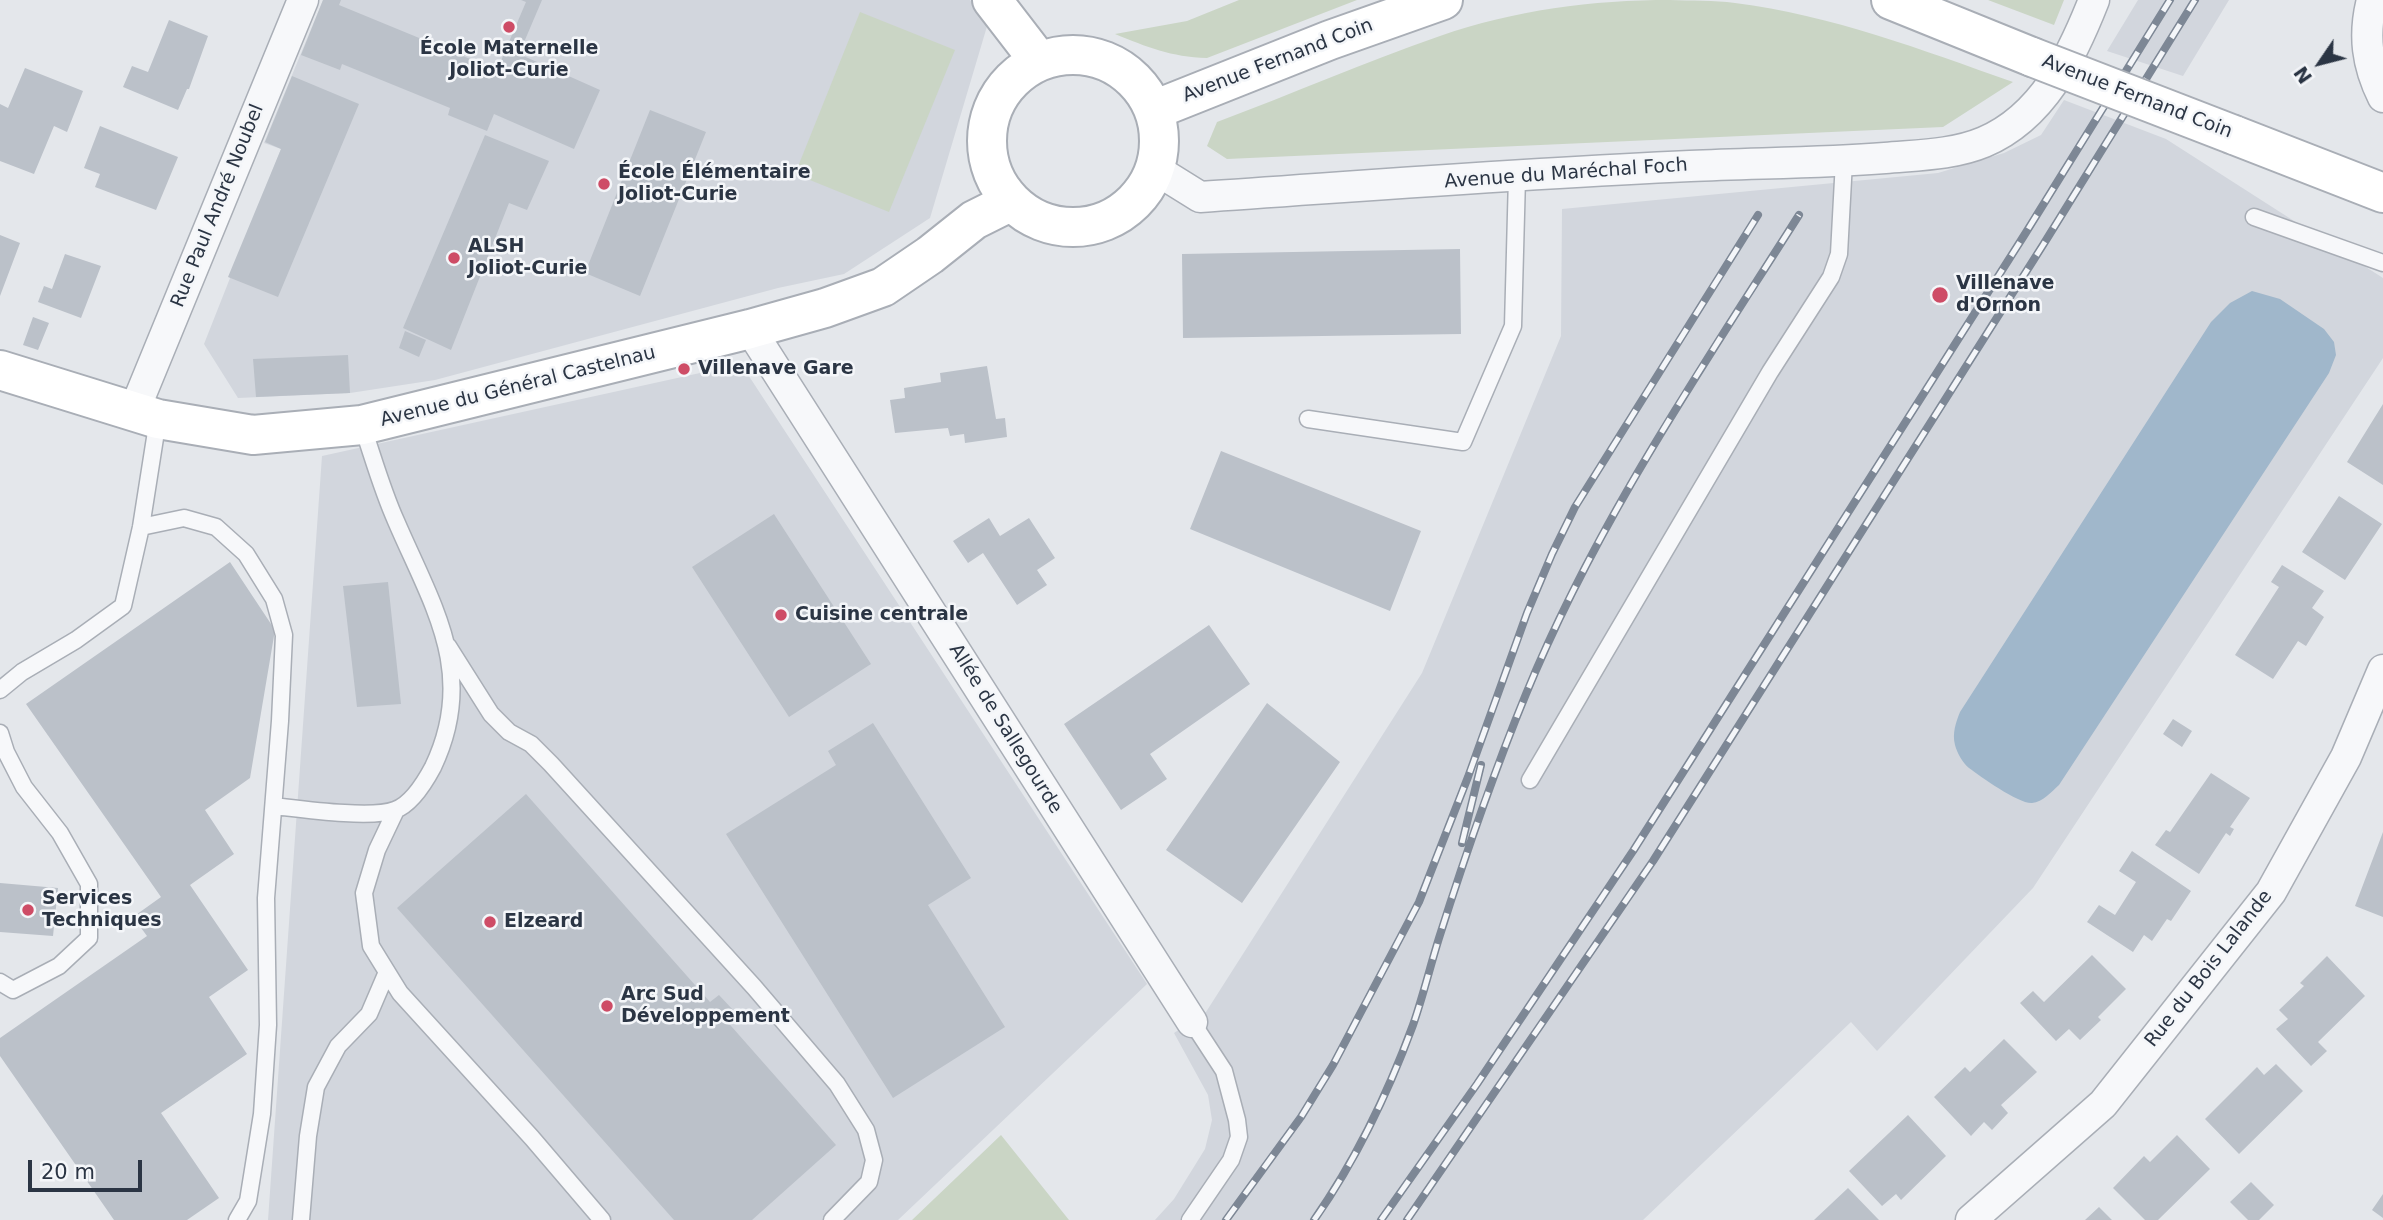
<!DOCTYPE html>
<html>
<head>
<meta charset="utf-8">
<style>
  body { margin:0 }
  #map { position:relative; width:2383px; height:1220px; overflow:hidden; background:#e4e7eb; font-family:"DejaVu Sans",sans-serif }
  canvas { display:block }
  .north { position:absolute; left:2285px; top:28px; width:70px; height:70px; -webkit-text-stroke:5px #f4f6f9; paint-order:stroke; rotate:235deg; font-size:19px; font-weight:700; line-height:28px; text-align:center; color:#2b3544 }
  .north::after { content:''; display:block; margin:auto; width:24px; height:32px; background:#2b3544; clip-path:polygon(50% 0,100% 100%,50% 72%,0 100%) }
  .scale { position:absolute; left:28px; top:1160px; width:114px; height:32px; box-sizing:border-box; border:4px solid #2b3544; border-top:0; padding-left:9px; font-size:21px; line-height:24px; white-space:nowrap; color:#2b3544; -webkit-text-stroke:5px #f4f6f9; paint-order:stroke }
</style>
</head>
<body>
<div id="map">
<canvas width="2383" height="1220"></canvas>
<div class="north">N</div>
<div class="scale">20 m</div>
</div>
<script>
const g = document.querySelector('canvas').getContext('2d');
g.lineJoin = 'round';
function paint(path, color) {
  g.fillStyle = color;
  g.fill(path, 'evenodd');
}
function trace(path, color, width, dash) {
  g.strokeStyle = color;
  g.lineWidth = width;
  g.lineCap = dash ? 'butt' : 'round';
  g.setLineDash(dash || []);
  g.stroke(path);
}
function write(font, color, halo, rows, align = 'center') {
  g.font = font + ' "DejaVu Sans",sans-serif';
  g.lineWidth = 5;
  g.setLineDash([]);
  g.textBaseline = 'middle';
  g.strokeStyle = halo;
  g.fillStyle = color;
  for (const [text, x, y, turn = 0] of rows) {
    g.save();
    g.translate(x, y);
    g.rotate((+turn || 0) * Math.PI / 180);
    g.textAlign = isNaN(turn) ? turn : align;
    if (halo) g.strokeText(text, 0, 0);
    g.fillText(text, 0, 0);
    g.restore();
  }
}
const built = new Path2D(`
  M323,0H970L988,23L930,218L844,274L778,288L435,380L350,393L238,398L204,344L281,149L264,143Z
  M2138,0H2229L2183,76L2107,51Z
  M2064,100L2166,139L2383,278V358L2033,888L1877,1051L1851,1022L1643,1220H1155L1174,1199L1205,1149L1212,1120L1208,1095L1174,1033L1206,1012L1422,673L1561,336L1562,209L1938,173L2004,153L2041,135Z
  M741,364L1147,984L898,1220H268L322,456Z`);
const green = new Path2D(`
  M1239,0H1357L1207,58C1171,57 1147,47 1115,34L1187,21Z
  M1670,0C1691,1 1714,0 1735,3C1831,15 1922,50 2013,82L1943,127L1227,159L1207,146L1217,122C1292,94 1365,62 1440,36C1514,10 1593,0 1670,0Z
  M1988,0H2064L2054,25Z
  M860,12L955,50L889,212L795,174Z
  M1001,1135L1069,1220H912Z`);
const water = new Path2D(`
  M2252,291L2280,299L2324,329L2334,342L2336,355L2329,373L2059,785C2051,792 2043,802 2032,803C2019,804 1981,777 1969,768C1963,763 1957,753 1955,745C1952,733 1956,722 1960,712L2211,322L2230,303Z`);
const building = new Path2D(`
  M323,0H341L339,5L497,70L526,2L521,0H542L519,54L600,90L574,149L494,114L487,131L448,115L450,108L342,64L340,70L301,55Z
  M169,20L208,36L189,89H187L178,110L123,87L132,66L148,72Z
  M25,68L83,91L67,132L54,126L34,174L0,161V104L8,108Z
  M292,76L359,104L278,297L228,277L281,149L265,142Z
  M650,110L706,132L640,296L585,273Z
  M100,126L178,157L156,210L95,187L100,174L84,168Z
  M485,135L549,161L527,210L509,203L451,350L403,328Z
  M0,235L20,243L0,296Z
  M1460,249L1461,334L1183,338L1182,254Z
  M65,254L101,266L81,318L38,302L44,286L52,289Z
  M33,317L49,323L38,350L23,345Z
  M405,331L426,340L419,357L399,348Z
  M348,355L350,393L256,397L253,359Z
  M987,366L996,419L1005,418L1007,437L965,443L964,434L950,436L948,428L895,433L890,400L905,398L904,388L941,382L940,373Z
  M2383,404V485L2347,462Z
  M1221,451L1421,531L1390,611L1190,529Z
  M2339,496L2382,524L2345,580L2302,552Z
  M774,514L871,664L789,717L692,567Z
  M989,518L1000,536L1029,518L1055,558L1037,570L1047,585L1017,605L983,553L968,563L953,541Z
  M230,562L275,630L250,778L205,810L234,854L190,885L248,970L209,997L247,1054L161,1113L219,1198L187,1220H114L0,1056V1038L147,936L133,917L161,897L26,704Z
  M2282,565L2324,591L2312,608L2324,617L2306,646L2298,641L2273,679L2235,655L2279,587L2271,582Z
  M388,582L401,704L357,707L343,586Z
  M1209,625L1250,684L1150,754L1167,779L1121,810L1064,724Z
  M1267,703L1340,762L1242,903L1166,850Z
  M2173,719L2192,731L2182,747L2163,734Z
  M873,723L971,878L928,905L1005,1027L893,1098L726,834L836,765L828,751Z
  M2211,773L2250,798L2230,827L2234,829L2230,836L2226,833L2199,874L2155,845L2166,830L2170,832Z
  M526,794L710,1002L719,995L733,1010L724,1018L836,1145L752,1220H674L397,908Z
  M2383,832V917L2355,906Z
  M2132,851L2191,891L2171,921L2167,919L2152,941L2144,935L2133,952L2087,922L2099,905L2115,915L2136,882L2119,871Z
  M0,883L58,888L53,936L0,932Z
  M2092,955L2126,989L2098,1017L2101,1020L2080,1040L2069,1029L2056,1041L2020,1003L2033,991L2044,1002Z
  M2327,956L2365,996L2318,1042L2327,1051L2311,1066L2276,1029L2288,1019L2279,1010L2304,986L2300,983Z
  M2004,1039L2037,1072L2001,1105L2008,1113L1992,1130L1984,1122L1971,1136L1934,1097L1965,1067L1970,1072Z
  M2276,1064L2303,1091L2239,1154L2205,1119L2257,1067L2264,1075Z
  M1908,1115L1946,1156L1901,1200L1896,1194L1882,1206L1849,1171Z
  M2177,1135L2210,1169L2158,1220H2145L2113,1188L2144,1156L2150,1162Z
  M2251,1182L2274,1205L2259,1220H2248L2230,1202Z
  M1848,1188L1879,1220H1814Z
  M2383,1194V1218L2372,1210Z
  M2099,1207L2112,1220H2085Z`);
const lane = new Path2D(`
  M2254,217L2383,263
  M1308,419L1463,442L1513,326L1517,177
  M141,527L184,518L216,527L246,554L274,599L284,635L280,721L266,898L268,1025L262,1114L248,1201L237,1220
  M448,646L491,714L509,732L531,744L551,764L754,987L837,1084L866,1130L874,1160L869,1182L832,1220
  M0,690L22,672L76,640L123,606L141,527L158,419
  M0,733L6,752L24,787L60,833L89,884V938L59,966L13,990L0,982
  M1530,780L1770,372L1831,277L1839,254L1844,161
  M274,806C301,809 371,819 395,810C412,804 425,782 433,767C478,673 432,605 396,521C382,490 373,457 362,425
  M396,810L377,850L364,893L371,946L400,993L532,1138L602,1220
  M301,1220L308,1136L316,1087L338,1046L369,1014L387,972
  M1190,1220L1231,1160L1239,1137L1237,1120L1224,1071L1192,1022`);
const street = new Path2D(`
  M2372,0C2363,35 2367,65 2383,97
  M1155,169L1200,197C1363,186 1527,173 1690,166C1755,163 1820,163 1885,158C1918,155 1953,155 1984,142C2043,117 2072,56 2094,0
  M750,329L1192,1022
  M134,411L303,0
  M1971,1220L2103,1104L2271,892L2346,757L2383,670`);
const secondary = new Path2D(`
  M992,0L1039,61
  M1891,0L2032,57
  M987 141a86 86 0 1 1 172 0a86 86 0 1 1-172 0Z
  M1154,110L1330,40L1443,0
  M2234,135L2383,193
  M0,370L158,419L253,435L362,425L750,329L825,308L883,287L930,255L974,220L1010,202`);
const rail = new Path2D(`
  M1462,843L1481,765
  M1226,1220L1301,1117L1333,1065L1419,902L1468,777L1527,613L1552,554L1575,507L1758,215
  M1314,1220C1356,1160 1388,1093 1413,1025C1423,996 1430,967 1439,938C1465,856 1493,774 1526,694C1596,523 1700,371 1799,215
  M1381,1220L1477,1084L1633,851L2025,234L2170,0
  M1407,1220L1653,861L2043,245L2195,0`);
const secondaryBridge = new Path2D(`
  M2032,57L2234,135`);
const markers = [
  [509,27,7,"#ce4c66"],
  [604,184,7,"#ce4c66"],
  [454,258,7,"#ce4c66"],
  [1940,295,9,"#ce4c66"],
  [684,369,7,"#ce4c66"],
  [781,615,7,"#ce4c66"],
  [28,910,7,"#ce4c66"],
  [490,922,7,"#ce4c66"],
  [607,1006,7,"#ce4c66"]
];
const poiNames = [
  ["École Maternelle",509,49,"center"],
  ["Joliot-Curie",509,71,"center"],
  ["École Élémentaire",618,173],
  ["Joliot-Curie",618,195],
  ["ALSH",468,247],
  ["Joliot-Curie",468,269],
  ["Villenave",1956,284],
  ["d'Ornon",1956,306],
  ["Villenave Gare",698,369],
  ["Cuisine centrale",795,615],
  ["Services",42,899],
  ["Techniques",42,921],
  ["Elzeard",504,922],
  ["Arc Sud",621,995],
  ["Développement",621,1017]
];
const streetNames = [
  ["Avenue Fernand Coin",1278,61,-21],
  ["Avenue Fernand Coin",2137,97,21],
  ["Avenue du Maréchal Foch",1566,174,-4],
  ["Rue Paul André Noubel",218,206,-68],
  ["Avenue du Général Castelnau",518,387,-14],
  ["Allée de Sallegourde",1005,729,58],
  ["Rue du Bois Lalande",2209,969,-52]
];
paint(built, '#d2d6dd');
paint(green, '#cad5c5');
paint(water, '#a0b7cb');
paint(building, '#bbc1c9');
trace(lane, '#a9aeb6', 19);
trace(street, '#a9aeb6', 33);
trace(secondary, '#a9aeb6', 42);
trace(lane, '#f7f8fa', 16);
trace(street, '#f7f8fa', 30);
trace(secondary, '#fff', 38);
trace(rail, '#7d8795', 8);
trace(rail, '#f4f6f9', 5, [16]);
trace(secondaryBridge, '#a9aeb6', 42, []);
trace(secondaryBridge, '#fff', 38);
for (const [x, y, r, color] of markers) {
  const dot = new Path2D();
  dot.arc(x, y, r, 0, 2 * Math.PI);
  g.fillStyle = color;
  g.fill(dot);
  trace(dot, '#f4f6f9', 2.5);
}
write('bold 19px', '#2b3544', '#f4f6f9', poiNames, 'left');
write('19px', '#2b3544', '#f4f6f9', streetNames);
</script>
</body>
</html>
